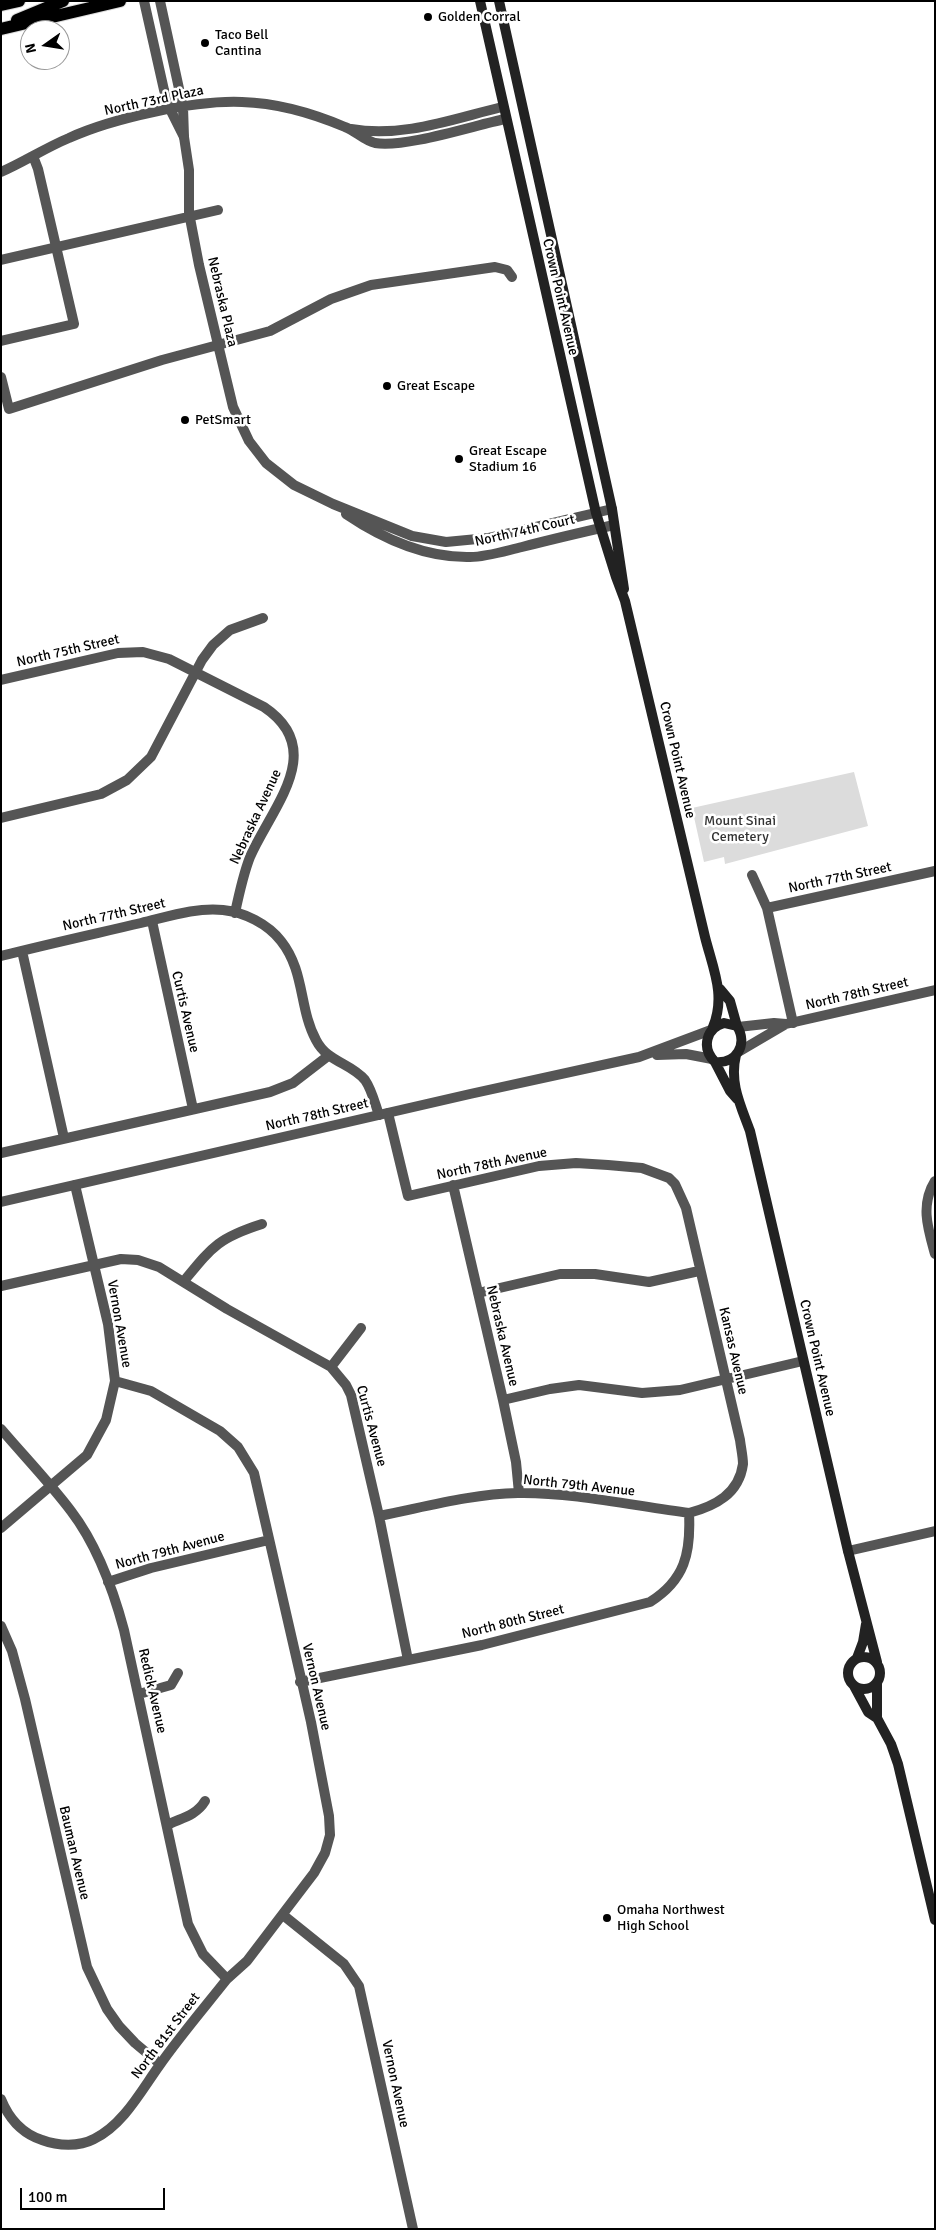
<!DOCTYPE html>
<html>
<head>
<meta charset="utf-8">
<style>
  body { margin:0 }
  #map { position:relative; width:936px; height:2230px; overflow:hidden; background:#fff; font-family:Signika,sans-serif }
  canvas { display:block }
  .frame { position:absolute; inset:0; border:2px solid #000; pointer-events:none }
  .north { position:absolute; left:20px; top:20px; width:50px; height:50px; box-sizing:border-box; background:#fff; border:1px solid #999; border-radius:50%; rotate:257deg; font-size:14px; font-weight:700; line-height:20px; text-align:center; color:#000 }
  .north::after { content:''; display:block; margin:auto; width:18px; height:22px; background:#000; clip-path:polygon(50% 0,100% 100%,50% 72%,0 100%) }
  .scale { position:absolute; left:20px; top:2188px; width:145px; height:22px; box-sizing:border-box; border:2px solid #000; border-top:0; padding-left:6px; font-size:15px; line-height:18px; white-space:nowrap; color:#000; -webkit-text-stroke:4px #fff; paint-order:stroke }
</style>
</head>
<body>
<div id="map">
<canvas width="936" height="2230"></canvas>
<div class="frame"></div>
<div class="north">N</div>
<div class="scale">100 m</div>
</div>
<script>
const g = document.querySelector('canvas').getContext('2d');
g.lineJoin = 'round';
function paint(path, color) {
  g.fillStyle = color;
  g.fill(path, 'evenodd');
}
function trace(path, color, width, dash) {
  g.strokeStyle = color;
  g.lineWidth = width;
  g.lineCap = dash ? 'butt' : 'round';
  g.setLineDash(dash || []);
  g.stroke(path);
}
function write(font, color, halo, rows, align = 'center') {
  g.font = font + ' Signika,sans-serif';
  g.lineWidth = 5;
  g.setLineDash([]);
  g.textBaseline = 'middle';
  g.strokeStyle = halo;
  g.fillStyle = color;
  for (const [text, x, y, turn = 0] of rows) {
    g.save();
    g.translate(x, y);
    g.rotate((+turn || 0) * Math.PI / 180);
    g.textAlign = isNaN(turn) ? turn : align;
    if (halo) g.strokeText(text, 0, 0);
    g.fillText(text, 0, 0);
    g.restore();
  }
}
const green = new Path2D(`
  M854,772L868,826L725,864L724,857L704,862L692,808Z`);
const minor = new Path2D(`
  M144,1L164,90L170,109
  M160,1L183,107L184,137L189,170V213L199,265L233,407L249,441L266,463L294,485L333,504L412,536L446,542L488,538L612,509
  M351,129C403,138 452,119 502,107
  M1,172C24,162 45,148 69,138C113,118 195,100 242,102C278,103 312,113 345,127C356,131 363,140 375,143C405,148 472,126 505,119
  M1,260L218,210
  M1,341L74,324L38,169L33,156
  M1,377L9,409L162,360L270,331L331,299L371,285L495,267L507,270L512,277
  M346,514C383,539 424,558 470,557C487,557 505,551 522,547C553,539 583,532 614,525
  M1,680L118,653L143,652L169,659L264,707C328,750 272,807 250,857C243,875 239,894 235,913
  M1,818L101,794L127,780L151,757L202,660L213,645L230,630L263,618
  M752,875L767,908L793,1023
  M767,908L935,871
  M152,921L193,1109
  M22,951L64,1138
  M1,956C48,944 94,934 141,923C167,917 196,907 223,910C244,912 268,924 281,941C305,971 299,1009 316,1040C327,1062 351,1063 365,1080C372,1090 375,1104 379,1115
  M1,1153L270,1092L293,1083L328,1056
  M935,1181C920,1205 928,1229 935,1254
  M453,1185L503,1400L516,1462L519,1493
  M184,1281C212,1247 218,1238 262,1224
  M1,1286L121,1259L138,1260L159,1267L227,1309L331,1367L346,1385L351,1395L379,1516L408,1660
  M478,1293L560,1274H595L649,1282L699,1271
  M331,1367L361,1328
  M503,1400L550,1389L579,1385L642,1393L680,1390L803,1361
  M1,1429C24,1456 50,1483 71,1511C97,1545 113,1589 124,1630L188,1924L203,1954L227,1979
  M379,1516C425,1507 471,1494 518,1493C571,1492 635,1506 689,1513C715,1506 739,1494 743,1464C743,1457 741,1448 740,1440L686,1208L675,1184L669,1178L642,1168L608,1165L576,1163L539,1166L408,1196L388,1113
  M1,1528L87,1455L106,1420L115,1381
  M848,1551L935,1531
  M108,1582L151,1568L269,1540
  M1,1626L12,1651L25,1699L87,1967L107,2009L119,2026L135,2043L160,2064
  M300,1682L482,1645L650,1602C685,1580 691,1553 689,1513
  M139,1694L171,1685L178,1673
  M167,1825C181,1818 196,1816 205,1801
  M283,1915L344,1964L359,1986L413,2229
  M1,2099C9,2119 21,2133 42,2140C58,2146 79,2147 94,2139C123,2125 141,2091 159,2066C180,2036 204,2008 227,1979L247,1961L314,1873L325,1853L330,1835L329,1816L311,1722L254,1473L238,1447L220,1431L151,1391L115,1381L108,1324L75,1185`);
const tertiary = new Path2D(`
  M170,109L184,137
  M738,1027L774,1023L786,1024
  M740,1051L786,1024L935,990
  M657,1055L686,1054L712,1059
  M1,1202L470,1094L639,1057L711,1030`);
const secondary = new Path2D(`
  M480,1L596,513L616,577L625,601L705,937C713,969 726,995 713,1027
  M499,1L612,509L624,589
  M720,989L730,1001L737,1026
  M724,1023L737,1026C748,1044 737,1064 715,1062C701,1048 706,1028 724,1023Z
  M736,1055C729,1083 741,1106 750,1131L848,1551L877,1662
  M715,1062L730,1091L737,1099
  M848 1673a16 16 0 1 1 32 0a16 16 0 1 1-32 0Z
  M857,1658L863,1642L866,1624
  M877,1682V1718L891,1744L898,1764L935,1920
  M854,1686L868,1712L877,1718`);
const primary = new Path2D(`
  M1,5L19,1
  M17,20L63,1
  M1,29L120,1`);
const markers = [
  [428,17,5,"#000"],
  [205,43,5,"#000"],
  [387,386,5,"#000"],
  [185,420,5,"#000"],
  [459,459,5,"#000"],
  [607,1918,5,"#000"]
];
const poiNames = [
  ["Golden Corral",438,17],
  ["Taco Bell",215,35],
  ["Cantina",215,51],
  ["Great Escape",397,386],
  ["PetSmart",195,420],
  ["Great Escape",469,451],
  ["Stadium 16",469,467],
  ["Omaha Northwest",617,1910],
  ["High School",617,1926]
];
const streetNames = [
  ["North 73rd Plaza",154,101,-12],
  ["Crown Point Avenue",560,297,77],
  ["Nebraska Plaza",222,302,77],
  ["North 74th Court",525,531,-13],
  ["North 75th Street",68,651,-13],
  ["Crown Point Avenue",677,760,77],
  ["Nebraska Avenue",256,817,-65],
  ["North 77th Street",840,878,-12],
  ["North 77th Street",114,915,-13],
  ["North 78th Street",857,994,-13],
  ["Curtis Avenue",185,1012,77],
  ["North 78th Street",317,1115,-13],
  ["North 78th Avenue",492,1164,-12],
  ["Vernon Avenue",119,1324,80],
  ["Nebraska Avenue",502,1336,77],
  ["Kansas Avenue",733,1351,77],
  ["Crown Point Avenue",817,1358,77],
  ["Curtis Avenue",371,1426,75],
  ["North 79th Avenue",579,1486,6],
  ["North 79th Avenue",170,1551,-15],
  ["North 80th Street",513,1622,-14],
  ["Vernon Avenue",316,1687,77],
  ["Redick Avenue",152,1691,77],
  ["Bauman Avenue",74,1853,77],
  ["North 81st Street",166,2036,-53],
  ["Vernon Avenue",395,2084,78]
];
const parkNames = [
  ["Mount Sinai",740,821],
  ["Cemetery",740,837]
];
paint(green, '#dcdcdc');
trace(primary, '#dbdbdb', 14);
trace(minor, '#555', 10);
trace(tertiary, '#555', 10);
trace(secondary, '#222', 10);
trace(primary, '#000', 12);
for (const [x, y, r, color] of markers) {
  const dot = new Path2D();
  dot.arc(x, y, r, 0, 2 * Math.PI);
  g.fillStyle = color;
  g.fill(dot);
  trace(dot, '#fff', 2);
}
write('14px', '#000', '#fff', poiNames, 'left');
write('14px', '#000', '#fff', streetNames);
write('14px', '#333', '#fff', parkNames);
</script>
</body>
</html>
